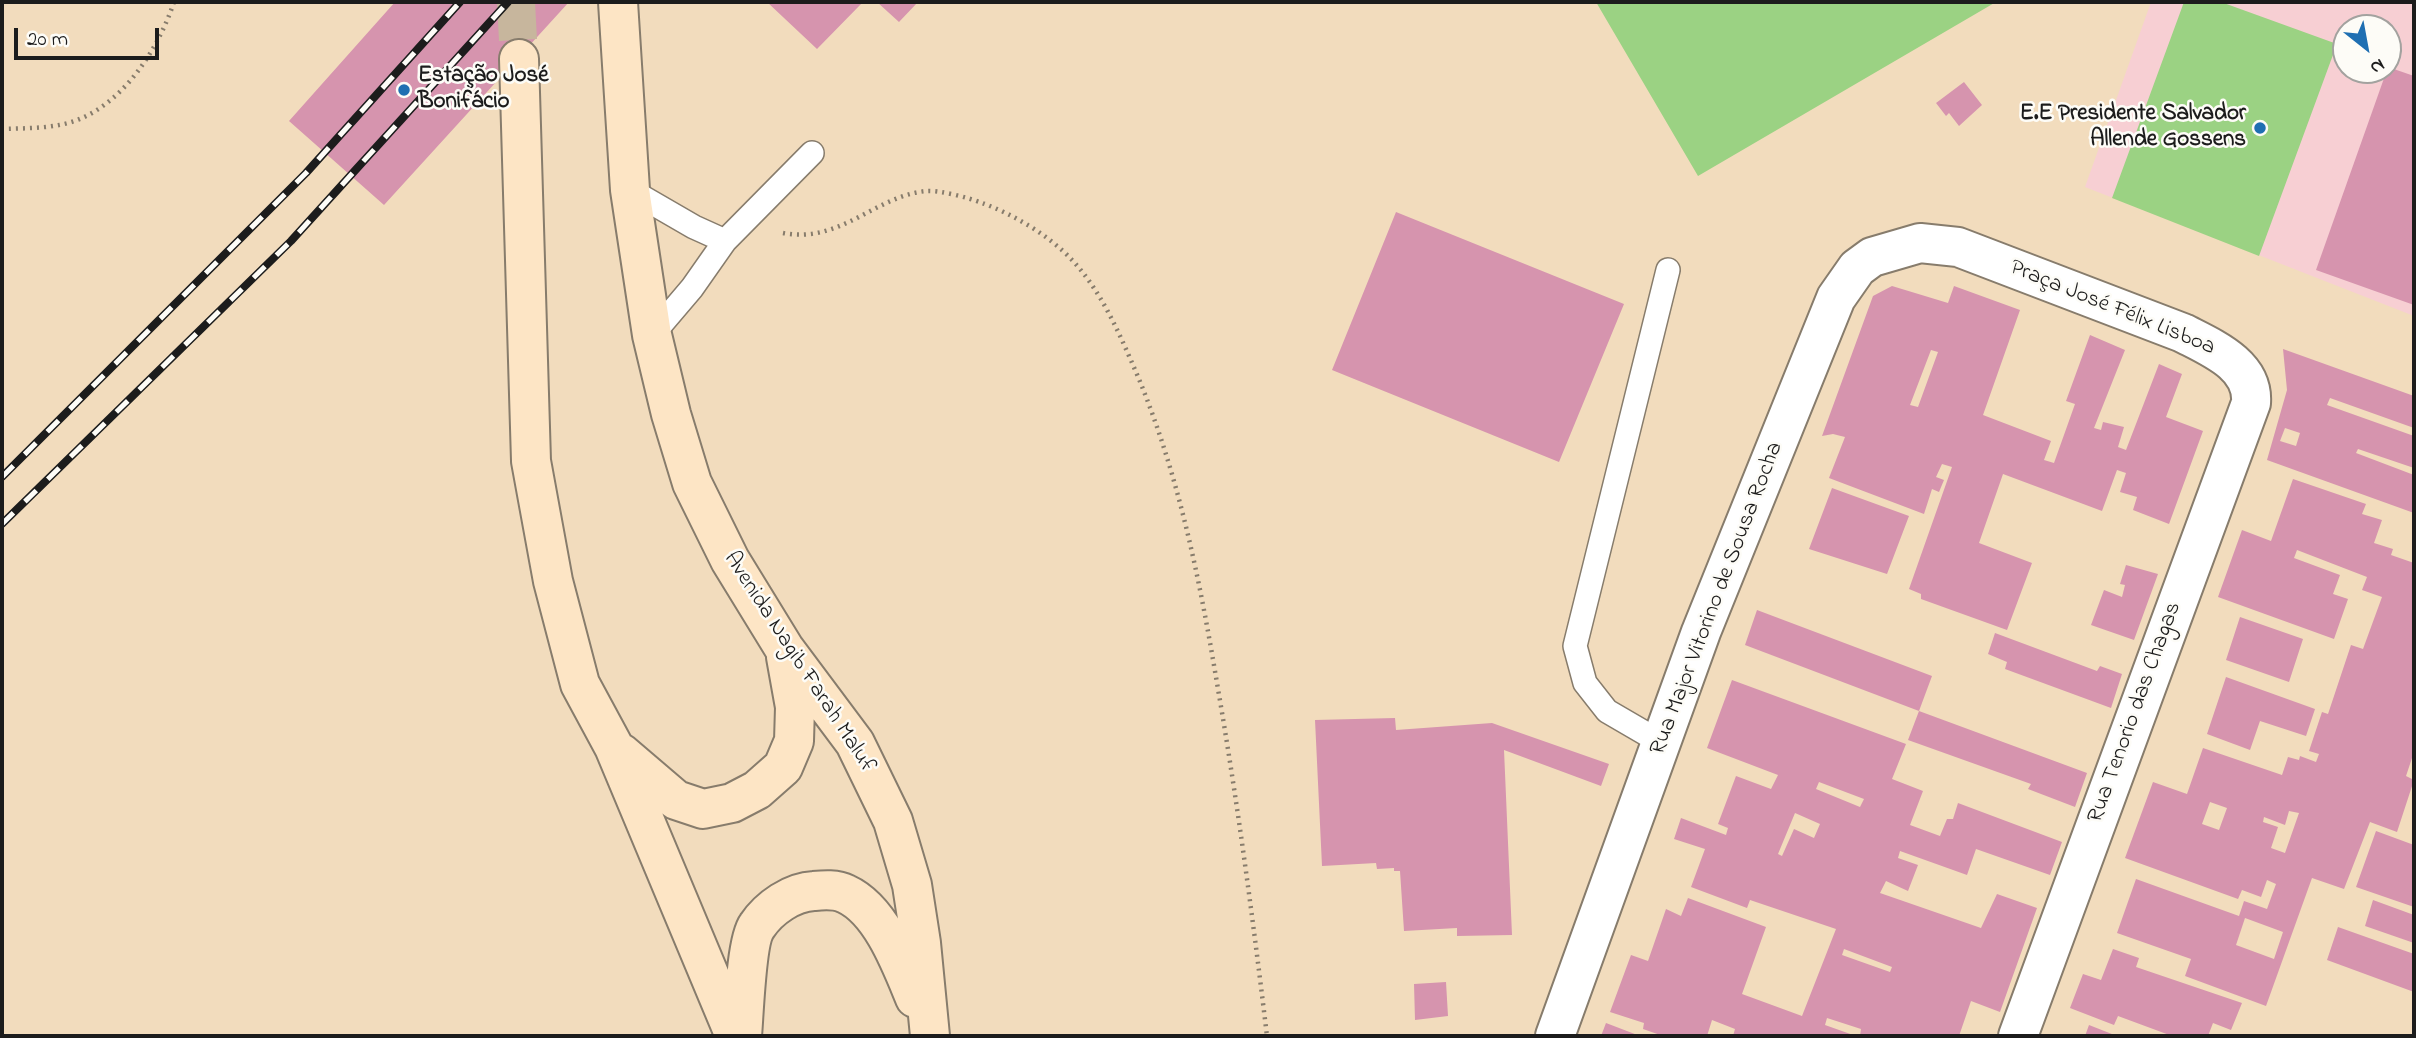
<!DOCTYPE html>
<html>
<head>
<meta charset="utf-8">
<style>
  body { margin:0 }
  #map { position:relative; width:2416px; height:1038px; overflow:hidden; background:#f2dcbd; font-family:"Indie Flower",sans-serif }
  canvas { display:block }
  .frame { position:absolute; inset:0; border:4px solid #1c1c1c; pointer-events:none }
  .north { position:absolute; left:2332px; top:14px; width:70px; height:70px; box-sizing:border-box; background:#fdfcf7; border:2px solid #a3a29f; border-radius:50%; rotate:149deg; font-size:19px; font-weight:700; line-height:28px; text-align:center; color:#1c1c1c }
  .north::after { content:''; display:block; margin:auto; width:24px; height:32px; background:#1f6fb2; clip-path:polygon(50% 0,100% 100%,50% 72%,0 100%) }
  .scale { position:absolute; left:14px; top:28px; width:145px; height:32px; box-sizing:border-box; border:4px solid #1c1c1c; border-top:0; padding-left:9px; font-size:21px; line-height:24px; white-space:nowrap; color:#1c1c1c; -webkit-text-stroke:5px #fdfcf7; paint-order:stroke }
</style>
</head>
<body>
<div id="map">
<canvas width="2416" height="1038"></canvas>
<div class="frame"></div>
<div class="north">N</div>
<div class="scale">20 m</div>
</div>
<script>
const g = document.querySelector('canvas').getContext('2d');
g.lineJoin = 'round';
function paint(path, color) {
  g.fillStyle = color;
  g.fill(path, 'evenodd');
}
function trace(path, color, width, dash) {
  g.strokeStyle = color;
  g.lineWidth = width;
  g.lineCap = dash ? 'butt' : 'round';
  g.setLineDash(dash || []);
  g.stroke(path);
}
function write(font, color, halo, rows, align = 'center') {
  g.font = font + ' "Indie Flower",sans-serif';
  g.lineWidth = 5;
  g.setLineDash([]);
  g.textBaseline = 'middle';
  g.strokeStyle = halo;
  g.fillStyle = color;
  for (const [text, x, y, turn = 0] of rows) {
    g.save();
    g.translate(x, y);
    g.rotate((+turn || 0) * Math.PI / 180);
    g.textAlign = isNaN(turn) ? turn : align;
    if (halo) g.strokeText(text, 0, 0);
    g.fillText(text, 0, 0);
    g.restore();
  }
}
const built = new Path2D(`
  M2151,2H2414V316L2085,187ZM2346,28H2388V70H2346Z`);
const green = new Path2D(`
  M1596,2H1996L1698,176Z
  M2184,2H2221L2337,44L2259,256L2112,198Z`);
const building = new Path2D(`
  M395,2H569L384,205L289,121Z
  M767,2H863L817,49Z
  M877,2H918L899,22Z
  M2388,67L2414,76V305L2316,270Z
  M1964,82L1982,105L1959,126L1949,113L1946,116L1936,103Z
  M1396,212L1624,304L1559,462L1332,370Z
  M1892,286L1948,303L1954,286L2020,310L1983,415L2051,441L2044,460L2054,463L2075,404L2066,401L2090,335L2125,350L2094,428L2101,430L2103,422L2124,427L2118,447L2126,450L2159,364L2182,374L2166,417L2203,431L2169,524L2133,510L2137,497L2120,492L2126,473L2117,470L2102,511L2003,474L1979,543L2032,563L2007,630L1921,599V594L1909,589L1952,467L1942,464L1936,477L1944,480L1939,492L1932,489L1924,514L1829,478L1845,437L1833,434L1822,436L1873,296ZM1931,350L1938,352L1918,407L1910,405Z
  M2283,349L2414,396V428L2330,398L2327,405L2414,436V468L2358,449L2356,453L2414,475V513L2267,460L2287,390ZM2285,428L2300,433L2296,446L2280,441Z
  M2293,479L2366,504L2362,514L2382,520L2374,543L2393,549L2391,555L2414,563V759L2412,758L2406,776L2414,780L2397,832L2370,822L2344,889L2312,878L2266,1006L2185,976L2191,959L2117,933L2136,879L2239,916L2244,901L2267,909L2276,884L2267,880L2261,897L2242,890L2238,899L2125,858L2153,782L2187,794L2203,748L2282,775L2288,757L2299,760L2300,756L2316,762L2319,754L2309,751L2322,712L2328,714L2351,645L2363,649L2382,597L2362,590L2367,577L2297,550L2294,558L2340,575L2333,594L2348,599L2334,639L2218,597L2242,530L2271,541ZM2210,802L2227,808L2219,830L2202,824ZM2289,811L2299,813L2285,853L2271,848L2278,827L2263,822L2264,817L2285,825ZM2245,918L2283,932L2274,959L2236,945Z
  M1832,488L1909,516L1887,574L1809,549Z
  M2126,565L2158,574L2134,640L2091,625L2104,590L2122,597L2125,585L2120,584Z
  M1757,610L1932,676L1919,711L1745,645Z
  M2240,617L2303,639L2289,682L2226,660Z
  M1995,633L2097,671L2100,666L2122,674L2111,708L2005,669L2007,662L1988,654Z
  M2226,677L2315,709L2306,736L2260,721L2250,750L2207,734Z
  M1732,680L1906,744L1892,779L1923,791L1910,825L1940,836L1947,819H1953L1958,803L2062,842L2050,875L1976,849L1967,875L1900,851L1898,858L1918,865L1908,891L1886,881L1880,893L1981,928L1997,894L2037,908L2000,1012L1971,1001L1959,1036H1860L1861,1029L1827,1018L1825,1025L1856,1036H1733L1735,1029L1712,1020L1707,1036H1663L1643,1029L1644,1023L1610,1012L1631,955L1648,961L1666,909L1681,916L1688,898L1766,927L1742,994L1802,1016L1836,929L1750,900L1747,908L1691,887L1705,849L1674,839L1681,818L1726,835L1728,828L1718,824L1736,776L1771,789L1778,775L1707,748ZM1819,782L1864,799L1860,807L1816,789ZM1795,813L1820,824L1814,838L1794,829L1782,856L1778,854ZM1844,949L1892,967L1890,972L1842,955Z
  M1919,711L2087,773L2075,807L2028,789L2031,784L1908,740Z
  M1395,718L1396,730L1492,723L1609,764L1601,786L1504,750L1512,935L1457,936V928L1404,931L1400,871H1394V868L1377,869L1376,863L1322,866L1315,720Z
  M2376,831L2414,845V907L2356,887Z
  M2373,900L2414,915V943L2365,926Z
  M2338,927L2414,954V992L2327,960Z
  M2113,949L2139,958L2136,967L2242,1003L2231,1030L2213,1023L2208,1036H2172L2118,1016L2114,1025L2070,1008L2083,974L2101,980Z
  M1446,982L1448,1016L1415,1020L1414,984Z
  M1606,1023L1640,1036H1601Z
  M2089,1025L2117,1036H2085Z`);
const secondaryTunnel = new Path2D(`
  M516,2L519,59`);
const path = new Path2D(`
  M2,129C28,128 58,129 82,118C127,98 159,47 174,2
  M783,233C841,244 876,195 927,191C939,190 970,198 982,203C1013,214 1050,236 1072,260C1102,292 1119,333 1136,372C1179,474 1200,581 1218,689C1238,805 1253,920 1267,1036`);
const service = new Path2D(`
  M630,190L694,227L725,241
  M652,335L692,288L725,241L812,153
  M1662,743L1607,711L1585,683L1575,646L1668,270`);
const minor = new Path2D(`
  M1555,1036L1701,632L1836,298L1857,268L1872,257L1920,243L1958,247L2183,333C2212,348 2254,365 2251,403L2018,1036`);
const secondary = new Path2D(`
  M618,2L630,190L652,335L671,414L692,483L730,560L784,648L855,743L893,821L912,885L921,943L930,1036
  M519,59L531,461L553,581L580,684L614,747L735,1036
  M621,753L676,800L703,809L732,803L757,790L783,767L794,741L795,707L786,657
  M742,1036C744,1014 746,941 757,926C769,908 792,892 814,891C824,890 836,889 846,894C881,910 901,964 915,998`);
const rail = new Path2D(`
  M2,477L306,173L460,2
  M2,524L291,241L508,2`);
const markers = [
  [404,90,7,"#1f6fb2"],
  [2260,128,7,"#1f6fb2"]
];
const poiNames = [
  ["Estação José",418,77],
  ["Bonifácio",418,103],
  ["E.E Presidente Salvador",2246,115,"right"],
  ["Allende Gossens",2246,141,"right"]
];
const streetNames = [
  ["Praça José Félix Lisboa",2112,309,22],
  ["Rua Major Vitorino de Sousa Rocha",1718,599,-69],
  ["Avenida Nagib Farah Maluf",798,663,57],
  ["Rua Tenorio das Chagas",2136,713,-70]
];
paint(built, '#f7cfd3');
paint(green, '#9bd283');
paint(building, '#d694ae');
trace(secondaryTunnel, '#c7b69d', 38, [38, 19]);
trace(service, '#877c6c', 26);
trace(minor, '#877c6c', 42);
trace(secondary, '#877c6c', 42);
trace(path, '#877c6c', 4.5, [2, 5]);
trace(service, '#fff', 23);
trace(minor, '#fff', 38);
trace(secondary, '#fde5c5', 38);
trace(rail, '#1c1c1c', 8);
trace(rail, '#fdfcf7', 5, [16]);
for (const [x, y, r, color] of markers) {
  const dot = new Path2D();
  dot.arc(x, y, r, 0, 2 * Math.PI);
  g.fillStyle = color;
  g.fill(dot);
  trace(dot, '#fdfcf7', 2.5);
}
write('bold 23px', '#1c1c1c', '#fdfcf7', poiNames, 'left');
write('23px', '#1c1c1c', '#fdfcf7', streetNames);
</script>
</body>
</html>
